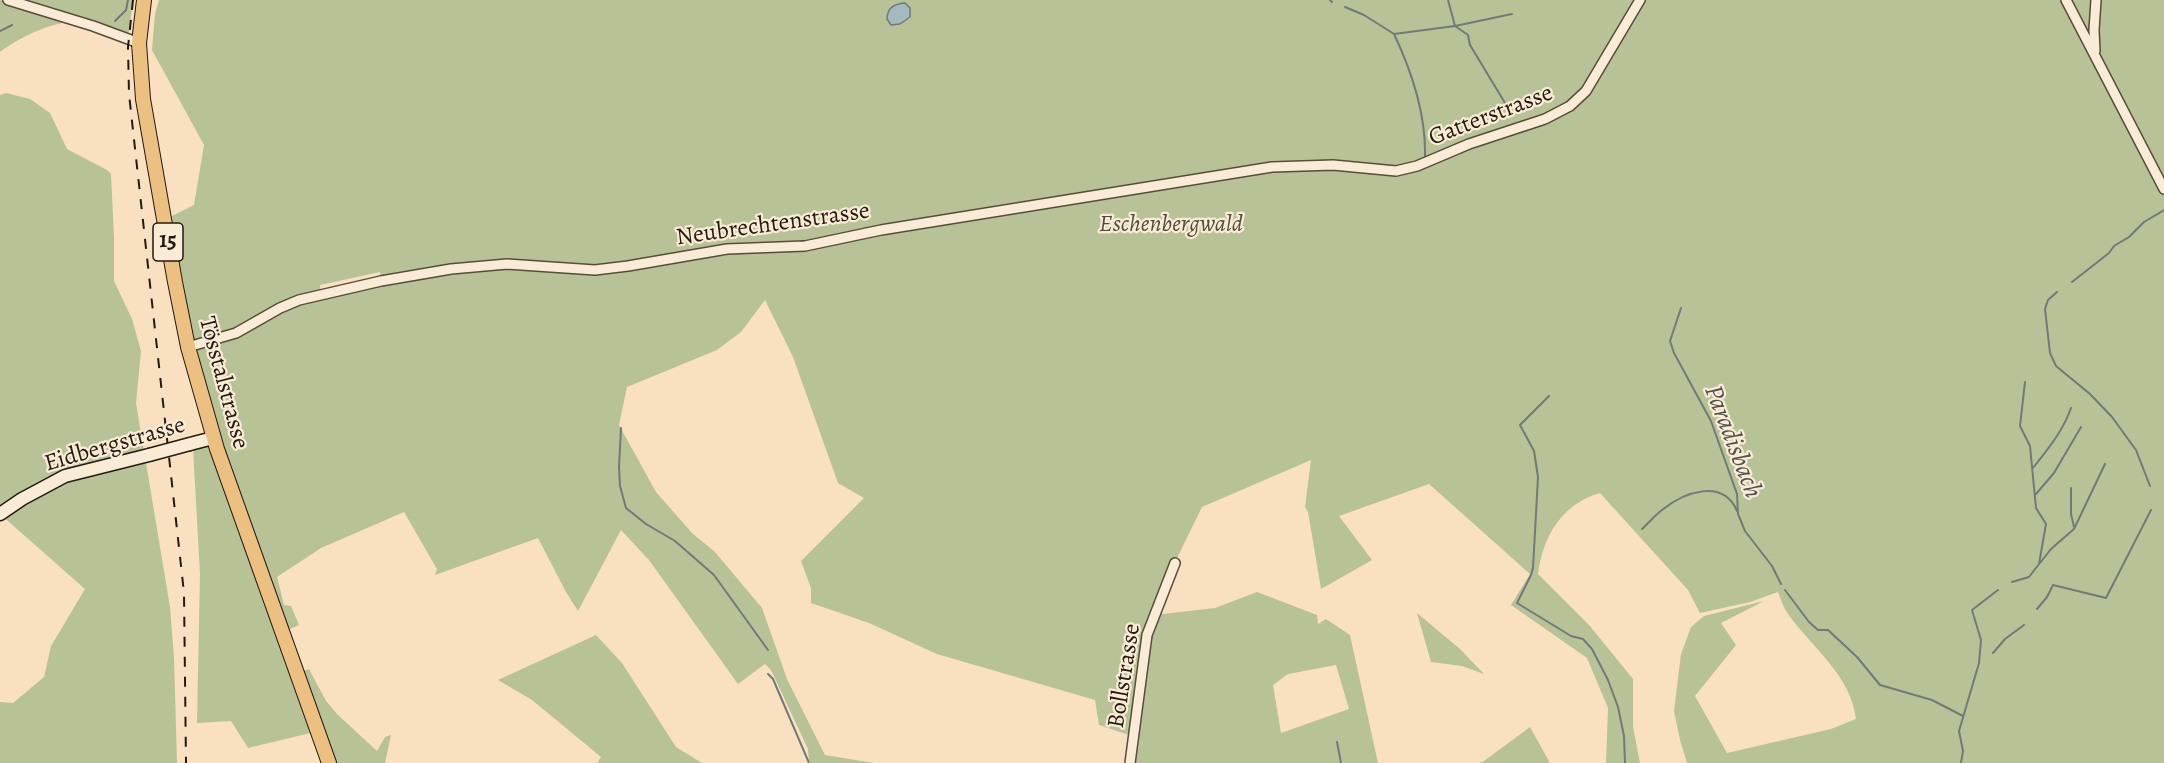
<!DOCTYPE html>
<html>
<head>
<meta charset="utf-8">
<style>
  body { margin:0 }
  canvas { display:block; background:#f8e0c0 }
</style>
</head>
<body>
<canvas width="2164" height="763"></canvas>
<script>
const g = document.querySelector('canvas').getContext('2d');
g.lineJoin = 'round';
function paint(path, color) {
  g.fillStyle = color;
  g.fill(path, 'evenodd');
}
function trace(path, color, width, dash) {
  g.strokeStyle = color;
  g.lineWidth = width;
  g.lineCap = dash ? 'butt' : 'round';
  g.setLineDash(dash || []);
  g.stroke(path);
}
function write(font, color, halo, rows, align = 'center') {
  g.font = font + ' Alegreya,serif';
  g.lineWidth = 4.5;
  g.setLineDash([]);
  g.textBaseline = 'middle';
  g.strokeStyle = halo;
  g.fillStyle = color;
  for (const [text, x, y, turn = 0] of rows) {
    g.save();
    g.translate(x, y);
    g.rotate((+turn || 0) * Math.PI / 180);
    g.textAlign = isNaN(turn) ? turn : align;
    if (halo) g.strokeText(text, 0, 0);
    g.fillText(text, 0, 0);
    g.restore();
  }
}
const green = new Path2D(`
  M0,0H133L128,38C113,33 95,24 79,22C56,19 18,38 0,52Z
  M159,0H2164V763H1687L1680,740L1674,711L1681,654L1691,627L1704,616L1764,601L1721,623L1736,645L1695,696L1727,753L1831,729L1856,719C1851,675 1812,648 1788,614C1783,607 1781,599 1778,592L1750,602L1700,613L1688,590L1600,493C1562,504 1543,536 1538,574L1589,625L1633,679V727L1640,763H1606L1608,708L1587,658L1511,605L1530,574L1429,484L1339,516L1372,560L1321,589L1308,512L1305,507L1311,460L1202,507L1178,556L1154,615L1215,608L1257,592L1317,615L1318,624L1326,619L1350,635L1378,763H1130L1135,737L1099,725L1095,700L937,654L869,623L811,603V588L801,561L864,498L838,483L793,357L765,300L741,332L717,350L627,387L619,425L656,492L692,533L715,552L762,608L787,679L825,755L874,763H809L808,749L771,670L765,664L738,684L649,560L621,530L578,611L566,592L538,538L435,575L437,569L404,512L321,548L277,577L284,605L291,606L299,625L283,632L298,673L309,669L326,701L337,714L377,751L385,737L391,735L385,763H336L323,730L248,748L231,721L197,723L200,574L193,448L221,439L194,346L170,217L194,205L204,145L152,50L155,14ZM380,272L381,282L321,294L320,285ZM1336,665L1349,709L1281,733L1273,685L1288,674Z
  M6,93L30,99L50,113L67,149L107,170L111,174L114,237V281L132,319L141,351L136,403L170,607L174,658L177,763H0V702L13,703L44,677L51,646L85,589L0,514V95Z
  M1417,613L1460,649L1484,674L1462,666L1431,662Z
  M596,635L622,663L676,747L702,763H597L601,757L532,700L498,680Z
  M1530,727L1550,763H1479L1484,761Z`);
const water = new Path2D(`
  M905,3L910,8V17L900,24L891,25L887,19C887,7 895,4 905,3Z`);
const stream = new Path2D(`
  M1330,0L1332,2
  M1448,0L1455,26L1468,35L1470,45L1505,103
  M1345,7L1364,15L1394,34L1455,26L1512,14
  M115,21L126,10L128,0
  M0,31L12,25
  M1394,34C1412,72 1426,113 1425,156
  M2072,282L2109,253L2114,246L2129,237L2144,222L2164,210
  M2057,292L2048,300L2045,309L2050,353L2056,366L2090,394L2112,417L2136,450L2150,486
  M1681,308L1670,341L1674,353L1711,421L1737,494L1738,514L1745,531L1772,566L1781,584
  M1549,396L1520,425L1534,451L1538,477L1533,568L1531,575L1517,603L1571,636L1583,639L1592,649L1608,680L1618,707L1624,736L1625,763
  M621,428L619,467L620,486L626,508L646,524L675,541L714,575L768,650
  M2033,468C2048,449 2063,431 2071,408
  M2071,488V514L2074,527
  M2036,494L2054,473L2081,427
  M1642,529C1649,523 1655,515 1662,510C1684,492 1723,478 1737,511
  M2040,563L2051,549L2074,529L2105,464
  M2012,582L2029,577L2039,564L2046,524L2036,508L2030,446L2020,426L2025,382
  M1785,590L1809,622L1818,630H1828L1857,657L1880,685L1932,700L1963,716
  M2037,609L2047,597L2053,585L2106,598L2151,510
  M1993,653L2005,639L2024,625
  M768,674L773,679L809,763
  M1337,742L1341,763
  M1961,763L1963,751L1959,731L1979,663L1981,640L1972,610L1998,590`);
const street = new Path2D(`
  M8,0L93,26L139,43
  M2066,0L2164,189
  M2095,51L2094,30L2096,0
  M188,347L236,333L280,308L299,300L381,281L451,269L507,264L595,270L628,266L727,249L805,246L881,230L1272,167L1333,165L1396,171L1417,166L1469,144L1545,119L1570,106L1586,91L1640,0
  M1130,763L1147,635L1175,563`);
const secondary = new Path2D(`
  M190,444L213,438
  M0,514L22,499L65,476L149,455`);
const primary = new Path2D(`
  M144,0L139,43L143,99L175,282L188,347L217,449L329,763`);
const rail = new Path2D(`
  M133,0L128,47L129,94L184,593L186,763`);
const secondaryBridge = new Path2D(`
  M149,455L190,444`);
const shields = [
  [168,242,30]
];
const shieldNames = [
  ["15",168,242]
];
const streetNames = [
  ["Gatterstrasse",1491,116,-21],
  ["Neubrechtenstrasse",773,225,-8],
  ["Tösstalstrasse",223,383,75],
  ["Eidbergstrasse",115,445,-16],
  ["Bollstrasse",1125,676,-81]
];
const parkNames = [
  ["Eschenbergwald",1171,225]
];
const waterNames = [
  ["Paradisbach",1732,442,69]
];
paint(green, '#b7c397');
paint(water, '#a3babe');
trace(water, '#707a78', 1.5);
trace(stream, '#707a78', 2);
trace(street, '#584c3c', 12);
trace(secondary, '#231a10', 15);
trace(primary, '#231a10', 16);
trace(street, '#faebd6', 9);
trace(secondary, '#faebd6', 12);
trace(primary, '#ecc080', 14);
trace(rail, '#231a10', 2, [10, 10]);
trace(secondaryBridge, '#231a10', 15, []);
trace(secondaryBridge, '#faebd6', 12);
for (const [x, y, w] of shields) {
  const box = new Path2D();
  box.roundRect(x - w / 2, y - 19, w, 38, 4.5);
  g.fillStyle = '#faebd6';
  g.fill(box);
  trace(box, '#231a10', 1.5);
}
write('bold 22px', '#231a10', null, shieldNames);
write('24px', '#231a10', '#faebd6', streetNames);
write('italic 24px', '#4f4d38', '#faebd6', parkNames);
write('italic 26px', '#50524d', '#faebd6', waterNames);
</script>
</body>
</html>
